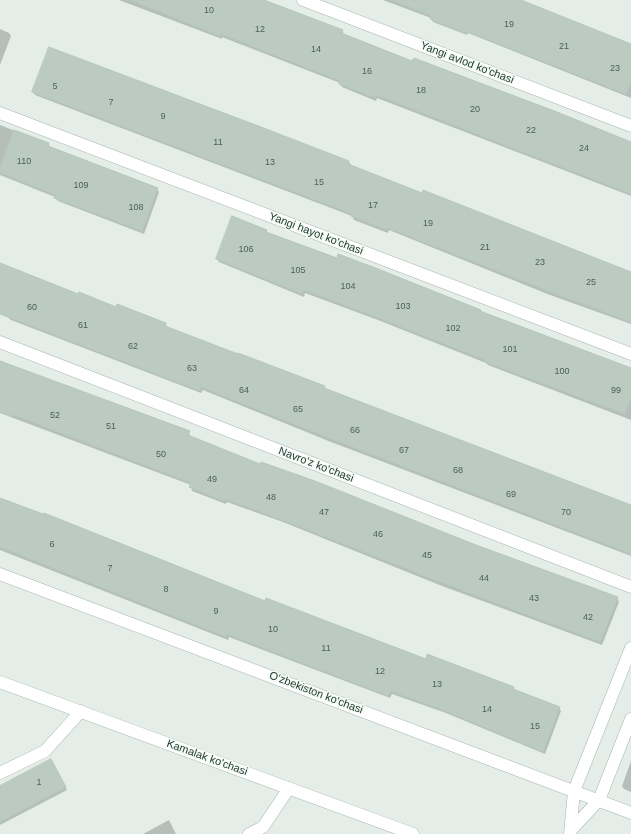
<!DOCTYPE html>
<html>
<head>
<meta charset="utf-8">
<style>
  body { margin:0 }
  canvas { display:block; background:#e4ede7 }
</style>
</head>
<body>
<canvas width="631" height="834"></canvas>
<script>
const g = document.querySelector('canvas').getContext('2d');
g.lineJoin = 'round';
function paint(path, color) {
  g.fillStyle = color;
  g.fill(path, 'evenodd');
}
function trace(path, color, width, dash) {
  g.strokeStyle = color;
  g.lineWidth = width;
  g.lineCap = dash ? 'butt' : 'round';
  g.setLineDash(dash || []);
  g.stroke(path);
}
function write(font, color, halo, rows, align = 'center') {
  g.font = font + ' Arial,sans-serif';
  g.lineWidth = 3;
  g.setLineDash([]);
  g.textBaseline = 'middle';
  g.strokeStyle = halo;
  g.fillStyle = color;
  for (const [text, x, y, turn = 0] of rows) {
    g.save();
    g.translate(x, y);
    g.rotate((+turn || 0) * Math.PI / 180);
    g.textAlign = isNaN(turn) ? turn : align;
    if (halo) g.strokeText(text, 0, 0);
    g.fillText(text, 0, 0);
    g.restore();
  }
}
const shadow = new Path2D(`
  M119,0H261L342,31L344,34L413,62L631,143V196L377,98L376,101L342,87L340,83L222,37V39Z
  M383,0H517L631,45V98L468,33L467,35L433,22L431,18Z
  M0,29L9,33L11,36L0,65Z
  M33,92L349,162L351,165L423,194L631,273V324L550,295L389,230L388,233L354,220L352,216L35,95Z
  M0,125L48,144L50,148L157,189L159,192L144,234L58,201L55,197L0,175Z
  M266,230L268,233L480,310L482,313L631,369V420L488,365L486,363L378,320L305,293L304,297L219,262L217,259Z
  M0,263L79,295L166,323L167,328L631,506V556L331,442L203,390L201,393L11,320L0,311Z
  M0,361L189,432L190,437L261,465L617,598L619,602L602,645L442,586L283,522L227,502L226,504L192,491L191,485L0,413Z
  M0,498L158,558L266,603L426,660L513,687L515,690L559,708L561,711L545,754L446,713L392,694L390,698L229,637L228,640L0,550Z
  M51,760L67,790L0,825V787Z
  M631,761V792L624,789L622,786Z
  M169,820L176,834H143Z`);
const building = new Path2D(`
  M131,0H264L343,30L341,33L412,61L414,58L557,112L631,142V194L376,95L375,98L339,84L340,81L221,34L220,36Z
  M392,0H521L631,44V81L626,94L466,31L465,33L430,19L431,16Z
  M49,47L261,127L349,161L348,164L422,193L423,190L631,272V322L548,291L388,228L387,230L351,216L352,214L32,92Z
  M14,130L49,143L48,146L158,188L142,231L54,198L55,195L0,173V168Z
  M232,216L267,230L266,232L337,258L338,254L373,267L481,310L480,311L631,368V398L625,414L485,362V360L376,317L304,290L302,294L216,259Z
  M0,263L78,294L79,292L116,307L117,304L166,323L165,326L238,354V353L325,386L324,388L631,505V554L329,438L201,387L200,391L0,314Z
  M0,361L190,431L188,435L260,464L261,462L315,481L476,545L618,597L600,642L440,582L280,519L225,499L224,501L189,487L191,483L14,415L13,417L0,412Z
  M0,498L43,514L44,513L265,601L266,598L426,659L427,654L514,687L513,689L560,707L543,752L443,710L390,691L388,696L227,634L226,637L0,547Z
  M51,759L66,787L0,822V786Z`);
const minor = new Path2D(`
  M303,0L631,126
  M0,113L631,354
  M0,342L631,587
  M0,574L631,813
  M0,773L45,751L81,711
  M571,830L599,800L631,719
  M249,834L263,827L289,788
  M570,834L574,791L631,648`);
const secondary = new Path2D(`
  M0,682L413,834`);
const numberNames = [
  ["10",209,11],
  ["19",509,25],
  ["12",260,30],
  ["21",564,47],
  ["14",316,50],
  ["23",615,69],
  ["16",367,72],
  ["5",55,87],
  ["18",421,91],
  ["7",111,103],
  ["20",475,110],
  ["9",163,117],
  ["22",531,131],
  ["11",218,143],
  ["24",584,149],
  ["110",24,162],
  ["13",270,163],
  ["15",319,183],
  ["109",81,186],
  ["17",373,206],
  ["108",136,208],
  ["19",428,224],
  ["21",485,248],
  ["106",246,250],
  ["23",540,263],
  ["105",298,271],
  ["25",591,283],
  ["104",348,287],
  ["103",403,307],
  ["60",32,308],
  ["61",83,326],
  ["102",453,329],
  ["62",133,347],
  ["101",510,350],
  ["63",192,369],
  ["100",562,372],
  ["64",244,391],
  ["99",616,391],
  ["65",298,410],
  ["52",55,416],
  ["51",111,427],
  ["66",355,431],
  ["67",404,451],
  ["50",161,455],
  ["68",458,471],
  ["49",212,480],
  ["69",511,495],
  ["48",271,498],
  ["47",324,513],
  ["70",566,513],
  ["46",378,535],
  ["6",52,545],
  ["45",427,556],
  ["7",110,569],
  ["44",484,579],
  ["8",166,590],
  ["43",534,599],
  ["9",216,612],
  ["42",588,618],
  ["10",273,630],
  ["11",326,649],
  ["12",380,672],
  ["13",437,685],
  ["14",487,710],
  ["15",535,727],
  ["1",39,783]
];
const streetNames = [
  ["Yangi avlod ko'chasi",467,63,21],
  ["Yangi hayot ko'chasi",316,234,21],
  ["Navro'z ko'chasi",316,465,21],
  ["O'zbekiston ko'chasi",316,693,21],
  ["Kamalak ko'chasi",207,758,20]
];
paint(shadow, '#0003');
paint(building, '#bccbc2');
trace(building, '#b6c7bd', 1);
trace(minor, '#a6b5ad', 13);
trace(secondary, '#a2b9ad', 13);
trace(minor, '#fff', 12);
trace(secondary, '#fff', 12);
write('9px', '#496256', null, numberNames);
write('11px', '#233f32', '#f4faf6', streetNames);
</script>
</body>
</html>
